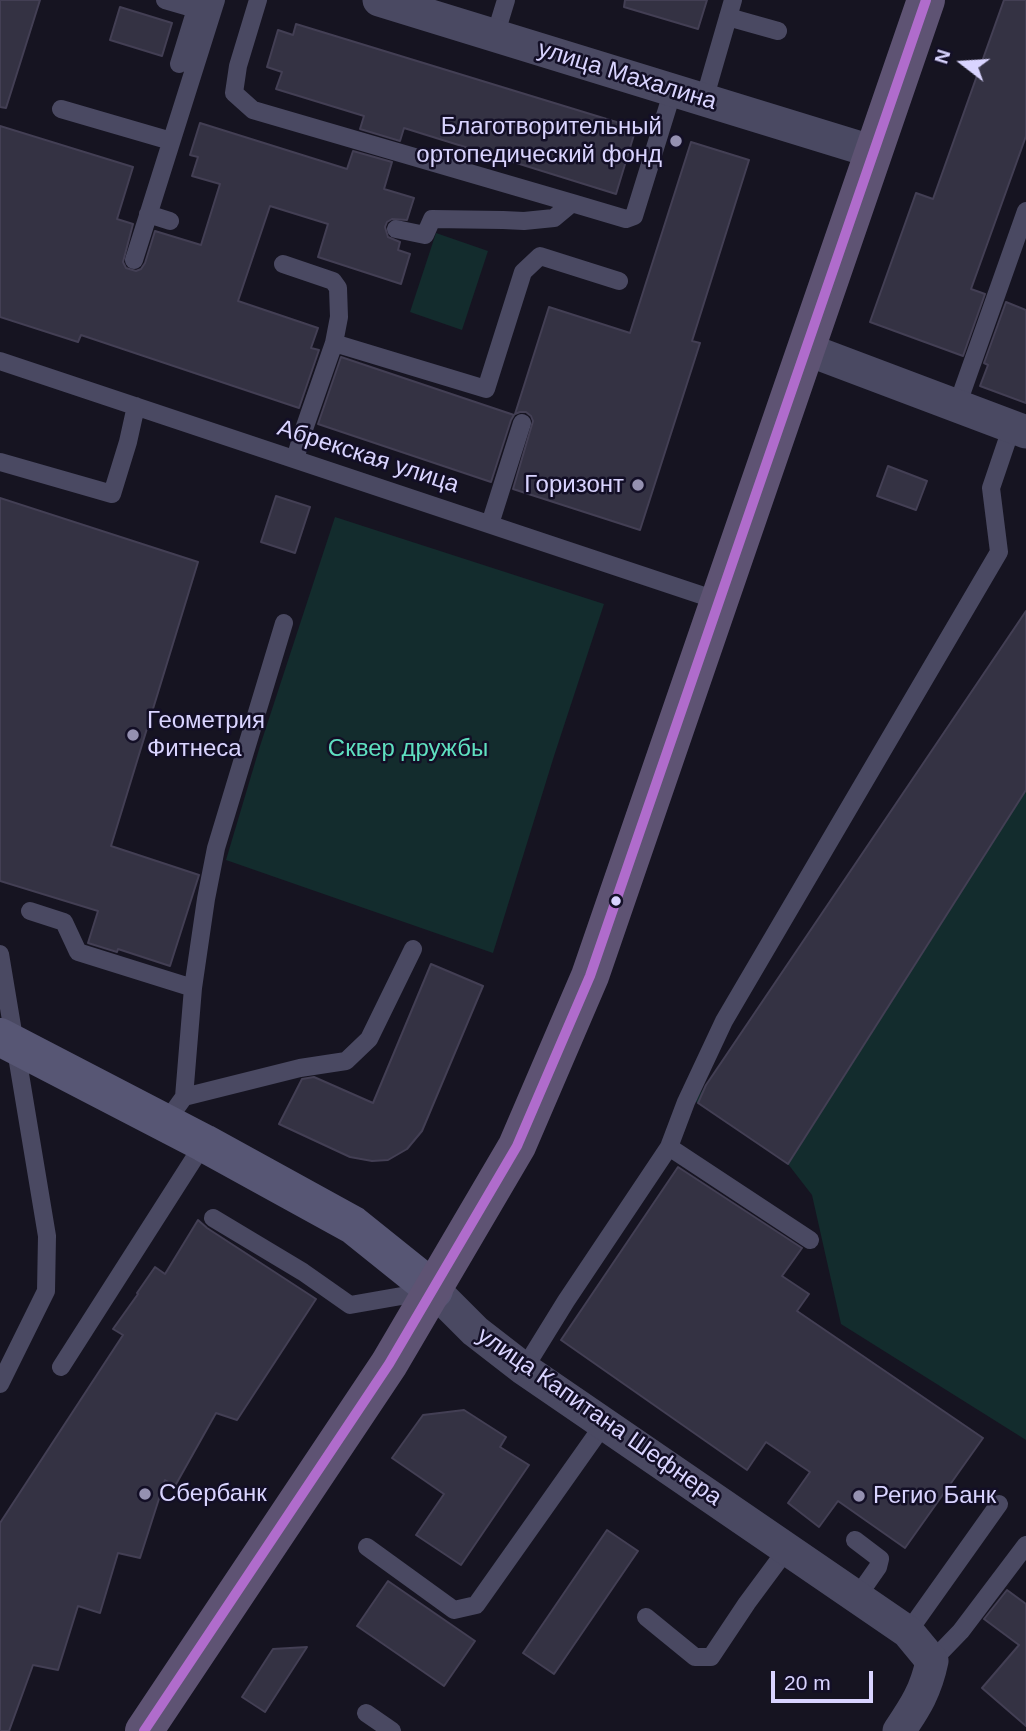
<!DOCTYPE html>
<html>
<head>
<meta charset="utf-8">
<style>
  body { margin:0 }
  #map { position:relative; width:1026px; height:1731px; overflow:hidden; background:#161421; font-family:Helvetica,sans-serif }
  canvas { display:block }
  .north { position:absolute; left:928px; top:28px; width:70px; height:70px; -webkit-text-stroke:5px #130f26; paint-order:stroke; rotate:287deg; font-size:19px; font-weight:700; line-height:28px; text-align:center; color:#d9d4ff }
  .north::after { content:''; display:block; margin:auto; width:24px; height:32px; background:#d9d4ff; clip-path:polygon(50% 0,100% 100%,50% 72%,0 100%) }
  .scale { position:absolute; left:771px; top:1671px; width:102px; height:32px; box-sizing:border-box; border:4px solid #d9d4ff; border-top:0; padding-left:9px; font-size:21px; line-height:24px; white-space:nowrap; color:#d9d4ff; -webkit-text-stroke:5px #130f26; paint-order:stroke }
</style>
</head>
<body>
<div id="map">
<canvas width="1026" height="1731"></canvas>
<div class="north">N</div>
<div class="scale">20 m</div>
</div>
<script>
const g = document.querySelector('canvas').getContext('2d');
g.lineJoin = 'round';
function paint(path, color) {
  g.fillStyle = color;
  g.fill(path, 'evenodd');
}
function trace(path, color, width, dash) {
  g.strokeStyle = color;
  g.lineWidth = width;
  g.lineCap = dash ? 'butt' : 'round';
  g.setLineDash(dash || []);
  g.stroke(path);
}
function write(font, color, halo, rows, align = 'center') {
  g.font = font + ' Helvetica,sans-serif';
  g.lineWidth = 5;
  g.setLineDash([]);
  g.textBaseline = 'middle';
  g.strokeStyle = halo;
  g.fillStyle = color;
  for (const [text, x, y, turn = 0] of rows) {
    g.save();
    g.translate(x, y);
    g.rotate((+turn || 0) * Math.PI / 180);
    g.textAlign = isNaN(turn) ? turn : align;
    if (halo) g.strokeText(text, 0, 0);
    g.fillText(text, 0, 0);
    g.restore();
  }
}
const green = new Path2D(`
  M436,233L488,251L462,330L410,312Z
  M335,517L604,604L554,756L493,953L226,860L260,746Z
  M1026,611V1440L841,1324L812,1195L788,1164L695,1101Z`);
const building = new Path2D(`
  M0,0H40L6,108L0,107Z
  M625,0H707L698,29L624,7Z
  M1004,0H1026V136L971,289L985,294L963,356L870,322L916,193L933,199Z
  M120,7L172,23L162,56L110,40Z
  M296,24L636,128L616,194L404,128L400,141L360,129L364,116L276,89L282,72L267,67L278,30L293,35Z
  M200,123L347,169L353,151L392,162L384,189L414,198L407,220L392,219L387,222L385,227L388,237L400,242L398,250L410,254L401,284L318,257L328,224L270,206L238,301L318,328L311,348L319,350L299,408L81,335L78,342L0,317V126L133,167L117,219L133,224L123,262L126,268L136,271L141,269L145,263L155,231L201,245L220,184L192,176L198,157L190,155Z
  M691,142L749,160L692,341L700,343L640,530L513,489L533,421L531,416L526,412H520L515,414L549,307L630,333Z
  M1006,302L1026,310V403L980,386L988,365L984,363Z
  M341,357L514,415L511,420L491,482L318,424Z
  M888,466L927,481L916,510L877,496Z
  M276,496L310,507L295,553L261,542Z
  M0,498L198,562L111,846L199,875L170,966L118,949L117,952L88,943L98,911L0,881Z
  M1026,611V790L788,1164L698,1103L706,1085Z
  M431,964L483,986L422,1131L407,1149L388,1160L372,1161L350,1157L279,1124L302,1079L314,1077L373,1103Z
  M678,1167L802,1248L782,1276L809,1294L797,1311L983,1438L905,1548L838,1501L819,1527L788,1503L810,1472L766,1442L747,1470L561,1340Z
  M198,1220L207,1228L316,1299L237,1420L216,1413L175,1486L165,1480L140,1558L118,1553L100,1613L78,1606L58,1670L33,1665L9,1731H0V1523L123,1335L113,1329L138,1294L137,1293L155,1267L165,1274Z
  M464,1410L506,1437L500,1447L529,1465L461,1565L416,1535L444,1494L392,1458L423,1415Z
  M607,1530L638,1551L554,1674L523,1653Z
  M388,1581L475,1641L444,1686L357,1626Z
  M1007,1590L1026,1604V1726L982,1688L1019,1645L984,1619Z
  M307,1647L265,1712L242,1697L273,1649Z`);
const service = new Path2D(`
  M165,0L196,9L205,5
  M258,0L238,66L234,93L253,110L572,203
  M728,17L778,31
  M495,36L506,0
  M179,64L196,9
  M704,100L733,0
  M61,109L171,141
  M148,214L170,221
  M396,229L425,235L432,219L503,220L524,221L554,218L572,203L626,219L634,216L673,90
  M134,260L216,0
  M283,264L333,281L338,288L339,317L334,343L303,432L295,459
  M334,343L486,389L523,272L540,256L619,281
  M0,361L719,601
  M957,406L1026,211
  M0,462L112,494L128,442L136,406
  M490,524L522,423
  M30,911L64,922L78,952L193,988
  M0,954L47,1236L46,1291L0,1384
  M184,1097L300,1068L346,1061L369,1039L413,949
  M166,1122L184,1097L193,988L206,899L216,848L284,623
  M669,1147L686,1102L724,1021L999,552L991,488L1012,426
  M213,1218L303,1272L350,1305L430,1291
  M61,1367L204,1143
  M524,1369L566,1301L669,1147L810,1240
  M855,1540L880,1559L878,1567L857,1597
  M367,1547L454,1610L476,1605L604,1424
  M646,1617L695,1657H711L747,1603L787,1549
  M908,1632L999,1504
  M932,1661L961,1631L1026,1545
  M366,1713L392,1731`);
const minor = new Path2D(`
  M379,0L874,152
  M806,349L1026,432
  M434,1290L475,1331L524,1369L908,1632L932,1661C926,1690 916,1706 899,1731`);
const secondary = new Path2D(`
  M0,1037L204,1143L353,1225L434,1290`);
const primary = new Path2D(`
  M144,1731L389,1364L517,1146L590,976L926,0`);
const bus1 = new Path2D(`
  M144,1731L389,1364L517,1146L590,976L926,0`);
const markers = [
  [676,141,7,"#9591b1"],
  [638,485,7,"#9591b1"],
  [133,735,7,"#9591b1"],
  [616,901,6,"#d9d4ff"],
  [145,1494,7,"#9591b1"],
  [859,1496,7,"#9591b1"]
];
const streetNames = [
  ["улица Махалина",627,76,17],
  ["Абрекская улица",368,457,18],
  ["улица Капитана Шефнера",599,1417,35]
];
const poiNames = [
  ["Благотворительный",662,127,"right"],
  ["ортопедический фонд",662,155,"right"],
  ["Горизонт",624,485,"right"],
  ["Геометрия",147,721],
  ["Фитнеса",147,749],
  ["Сбербанк",159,1494],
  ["Регио Банк",873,1496]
];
const parkNames = [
  ["Сквер дружбы",408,749]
];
paint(green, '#132c2d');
paint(building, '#343243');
trace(building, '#433f54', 2);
trace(service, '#4a4962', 18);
trace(minor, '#4a4962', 33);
trace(secondary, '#575674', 38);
trace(primary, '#5e5373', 38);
trace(bus1, '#b06ccc', 10);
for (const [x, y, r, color] of markers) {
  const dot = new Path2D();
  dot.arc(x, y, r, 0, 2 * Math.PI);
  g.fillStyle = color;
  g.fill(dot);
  trace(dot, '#130f26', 2.5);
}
write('24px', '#d9d4ff', '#130f26', streetNames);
write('24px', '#d9d4ff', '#130f26', poiNames, 'left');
write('24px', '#5fe0c0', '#130f26', parkNames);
</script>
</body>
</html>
